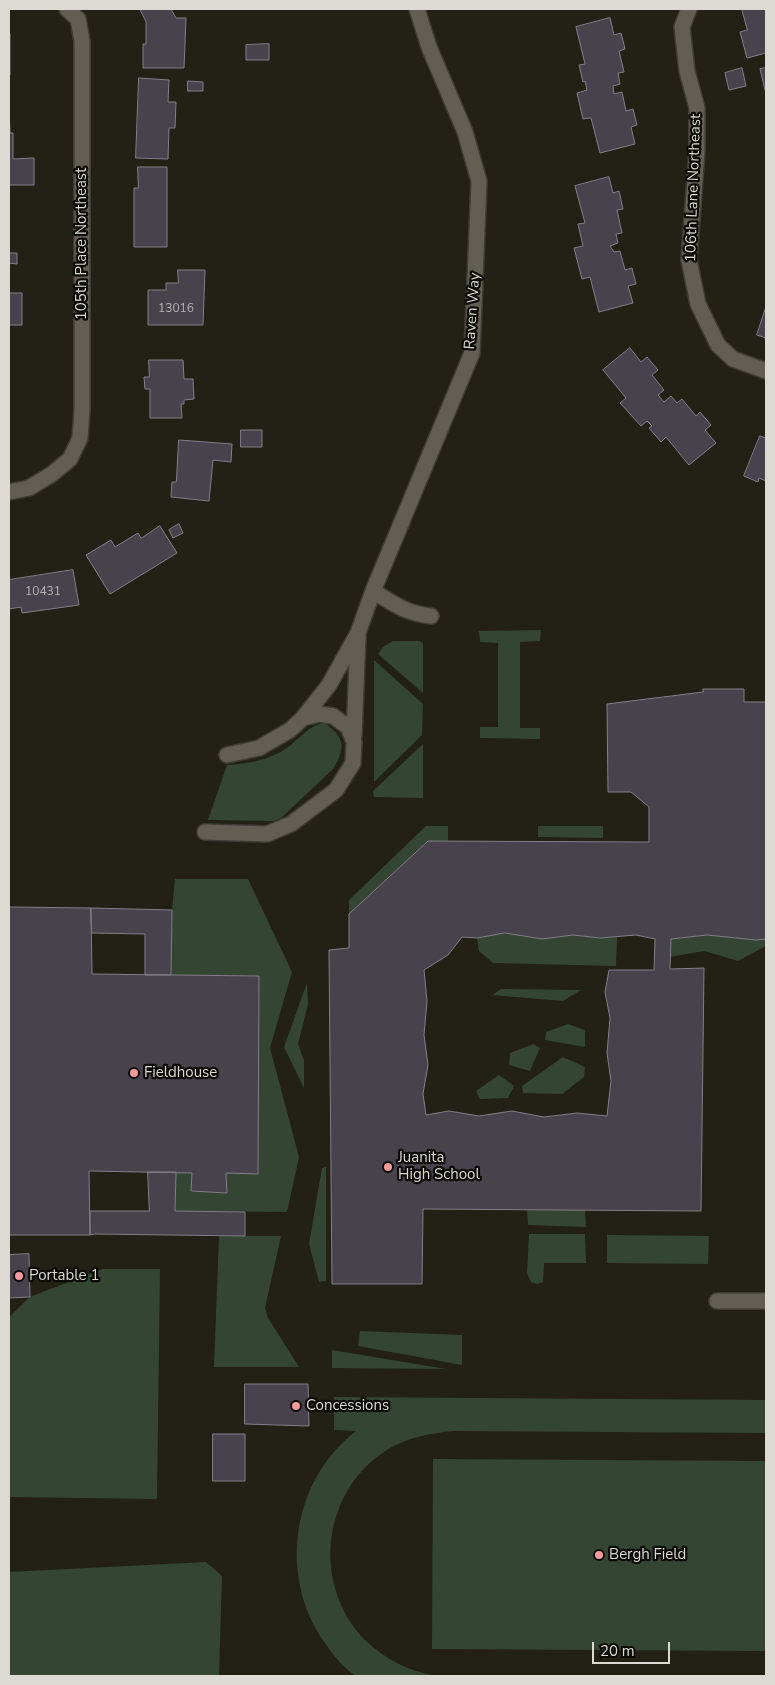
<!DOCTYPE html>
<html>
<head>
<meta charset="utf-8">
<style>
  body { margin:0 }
  #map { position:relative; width:775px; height:1685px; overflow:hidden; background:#232016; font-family:"Nunito Sans",sans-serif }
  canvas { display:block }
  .frame { position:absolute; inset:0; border:10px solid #dcdad3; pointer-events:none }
  .scale { position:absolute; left:592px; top:1642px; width:78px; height:22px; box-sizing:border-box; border:2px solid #dcdad3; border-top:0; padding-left:6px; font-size:15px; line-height:18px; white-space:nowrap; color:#dcdad3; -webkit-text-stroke:4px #0b0a06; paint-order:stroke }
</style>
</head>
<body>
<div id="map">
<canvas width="775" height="1685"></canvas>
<div class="frame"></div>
<div class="scale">20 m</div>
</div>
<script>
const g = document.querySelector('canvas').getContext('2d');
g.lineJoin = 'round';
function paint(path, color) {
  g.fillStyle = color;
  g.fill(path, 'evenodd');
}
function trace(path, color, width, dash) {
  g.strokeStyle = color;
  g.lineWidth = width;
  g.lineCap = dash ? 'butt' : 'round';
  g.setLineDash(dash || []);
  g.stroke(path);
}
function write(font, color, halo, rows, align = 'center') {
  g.font = font + ' "Nunito Sans",sans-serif';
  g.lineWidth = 4.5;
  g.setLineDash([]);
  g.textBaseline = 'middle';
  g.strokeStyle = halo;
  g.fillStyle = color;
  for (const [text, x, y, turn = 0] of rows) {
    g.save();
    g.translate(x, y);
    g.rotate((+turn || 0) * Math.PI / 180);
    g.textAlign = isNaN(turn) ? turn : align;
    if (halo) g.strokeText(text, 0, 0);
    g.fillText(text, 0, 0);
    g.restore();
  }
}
const green = new Path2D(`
  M541,630L540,641L520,642V728H540V739L480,738V727H498V643L480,642L479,631Z
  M393,641H419L423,643V693L378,654L383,647Z
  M374,660L423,704L422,735L374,782Z
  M325,723C345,738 346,748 333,769L281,818L274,821L208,820L227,765C248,764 269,760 287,748C299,739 310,724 325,723Z
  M423,744V798L374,797L373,791Z
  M426,826H448V841H428L349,914V900Z
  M538,826H603V838L538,837Z
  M175,879H248L292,972L270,1048L299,1157L287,1212L175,1211L176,1172L192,1173L191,1191L226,1193V1173H258L259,976L171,975L172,910Z
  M505,933L542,939L573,935L600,938L617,937L616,966L493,963L479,951L477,938Z
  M707,935L756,940L766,939V946L738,961L704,951L670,957L671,939Z
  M307,983L308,1004L298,1044L304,1060V1088L284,1047Z
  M501,989L581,990L563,1001L492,995Z
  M568,1024L585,1030V1047L545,1040L546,1032Z
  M533,1044L540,1048L530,1071L509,1065L510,1053Z
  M563,1057L585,1067L584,1077L562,1094L523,1093L522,1086Z
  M499,1075L514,1086L508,1098L480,1099L476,1091Z
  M326,1167V1281L319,1282L309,1244L322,1168Z
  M527,1209H585L586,1227L528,1225Z
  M529,1234H585L586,1263H544L543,1282L537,1284L531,1282L527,1273Z
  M607,1235L709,1236L708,1264L607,1263Z
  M219,1236H281L265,1308L268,1318L299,1367H214Z
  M102,1269H160L157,1499L9,1497V1317L30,1297Z
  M360,1331L462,1335V1365L358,1346Z
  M332,1350L446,1369L332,1368Z
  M334,1397L766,1400V1433L453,1431C432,1433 411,1437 392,1447C322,1486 310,1584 365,1640C386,1660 413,1674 442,1676H356C343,1668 333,1655 325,1643C278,1577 291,1481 356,1431L334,1430Z
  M433,1459L766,1461V1651L432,1649Z
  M206,1562L222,1576L219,1676H9V1572Z`);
const building = new Path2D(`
  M140,9H171L176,18H186L184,68H143V44H146V22Z
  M742,9H766V53L747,58L740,32L747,30Z
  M610,18L614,35L621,33L625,49L619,51L624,72L618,73L620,84L613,86L614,94L622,92L626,111L633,109L637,125L631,127L635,144L600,153L591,118L583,119L577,93L587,90L585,81L583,82L579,65L585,64L576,27Z
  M9,34H10V75H9Z
  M269,44V60H246V45Z
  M742,68L746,86L729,90L725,73Z
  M766,68V94L760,69Z
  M139,78L169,80L168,102H176L175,128H169L168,159L136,158Z
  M188,81L203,82V91H188Z
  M9,109L10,133H13V159L34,158V185H9Z
  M138,167H167V247H134V188H138Z
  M609,177L613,193L619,191L623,209L617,210L622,233L616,234L618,243L610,246L614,252L620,251L625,270L632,268L636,284L628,286L633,303L599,312L590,277L582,279L574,248L583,246L578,224L585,223L575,186Z
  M9,253H17V264L9,263Z
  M178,270H205L203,325H148V290H166V283H178Z
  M9,293H22V325H9Z
  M766,307V338L757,335Z
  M630,348L641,362L647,357L658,370L652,375L664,390L658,395L664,402L671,396L677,403L682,399L696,416L700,412L711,425L705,430L716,443L689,465L666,437L661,442L649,428L652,426L647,421L641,426L620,403L626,398L603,370Z
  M149,360H183L184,379H193L194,399L184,400V404H181L182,418H150V389H145L144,377H149Z
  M241,430H262V447H241Z
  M760,436L766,438V481L759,478L758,482L744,476Z
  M179,440L232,444L231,462L213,460L209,501L171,497L172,482H176Z
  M179,524L183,533L173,538L169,530Z
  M160,526L177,553L110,594L86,555L111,540L115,547L138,533L141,538Z
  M73,570L79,605L22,613L21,607L9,609V580Z
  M703,689H744V702H766V939L756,940L707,935L671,939L670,969L704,968L701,1211L423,1209L422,1284H332L329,950L349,948V914L428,841L649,842V807L631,792H608L607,704L703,692ZM505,933L542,939L573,935L600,938L636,935L655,939L654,970H609L605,992L610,1018L607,1053L611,1081L607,1116L577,1113L544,1117L512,1111L479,1116L449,1111L426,1115L423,1094L428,1065L424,1035L427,1001L424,970L448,955L462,937L477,938Z
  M9,907L91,908L92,974L259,976L258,1174L226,1173L227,1193L191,1191L192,1173L89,1171L90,1235H9Z
  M91,908L172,910L171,975H145V934L92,933Z
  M148,1172H176L175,1211L245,1212V1236L95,1234L90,1235V1211H149Z
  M29,1254L30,1297L9,1298V1255Z
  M245,1384H308L309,1426L245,1424Z
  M213,1434H245V1481H213Z`);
const minor = new Path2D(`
  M689,9L682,27L687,71L697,108V151L689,260L698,304L718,345L733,359L766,371
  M9,492L29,488L52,474L70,459L80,438L82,411V41L78,19L67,9
  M373,591C394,604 405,613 431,616
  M303,718L329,685L358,633L373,591L472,353L479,181L465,132L429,47L417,9
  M354,736L358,637
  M205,832L267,834L291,824L336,790L353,763L354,742L348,727L333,716L319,714L303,718L290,730L259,748L227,755
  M717,1301H766`);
const markers = [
  [134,1073,5,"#f59b9d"],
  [388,1167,5,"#f59b9d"],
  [19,1276,5,"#f59b9d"],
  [296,1406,5,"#f59b9d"],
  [599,1555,5,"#f59b9d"]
];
const numberNames = [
  ["13016",176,309],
  ["10431",43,592]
];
const streetNames = [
  ["106th Lane Northeast",694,188,-88],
  ["105th Place Northeast",82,244,-90],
  ["Raven Way",473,311,-86]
];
const poiNames = [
  ["Fieldhouse",144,1073],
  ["Juanita",398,1158],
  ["High School",398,1175],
  ["Portable 1",29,1276],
  ["Concessions",306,1406],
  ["Bergh Field",609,1555]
];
paint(green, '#344633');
paint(building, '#48424d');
trace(building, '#847e89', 1);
trace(minor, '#3f3b35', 18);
trace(minor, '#635e53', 15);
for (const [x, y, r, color] of markers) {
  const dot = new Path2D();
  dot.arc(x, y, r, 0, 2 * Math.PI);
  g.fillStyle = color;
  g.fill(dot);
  trace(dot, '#0b0a06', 2);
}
write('12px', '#b7b4b2', null, numberNames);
write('15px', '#dcdad3', '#0b0a06', streetNames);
write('15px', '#dcdad3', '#0b0a06', poiNames, 'left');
</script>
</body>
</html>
